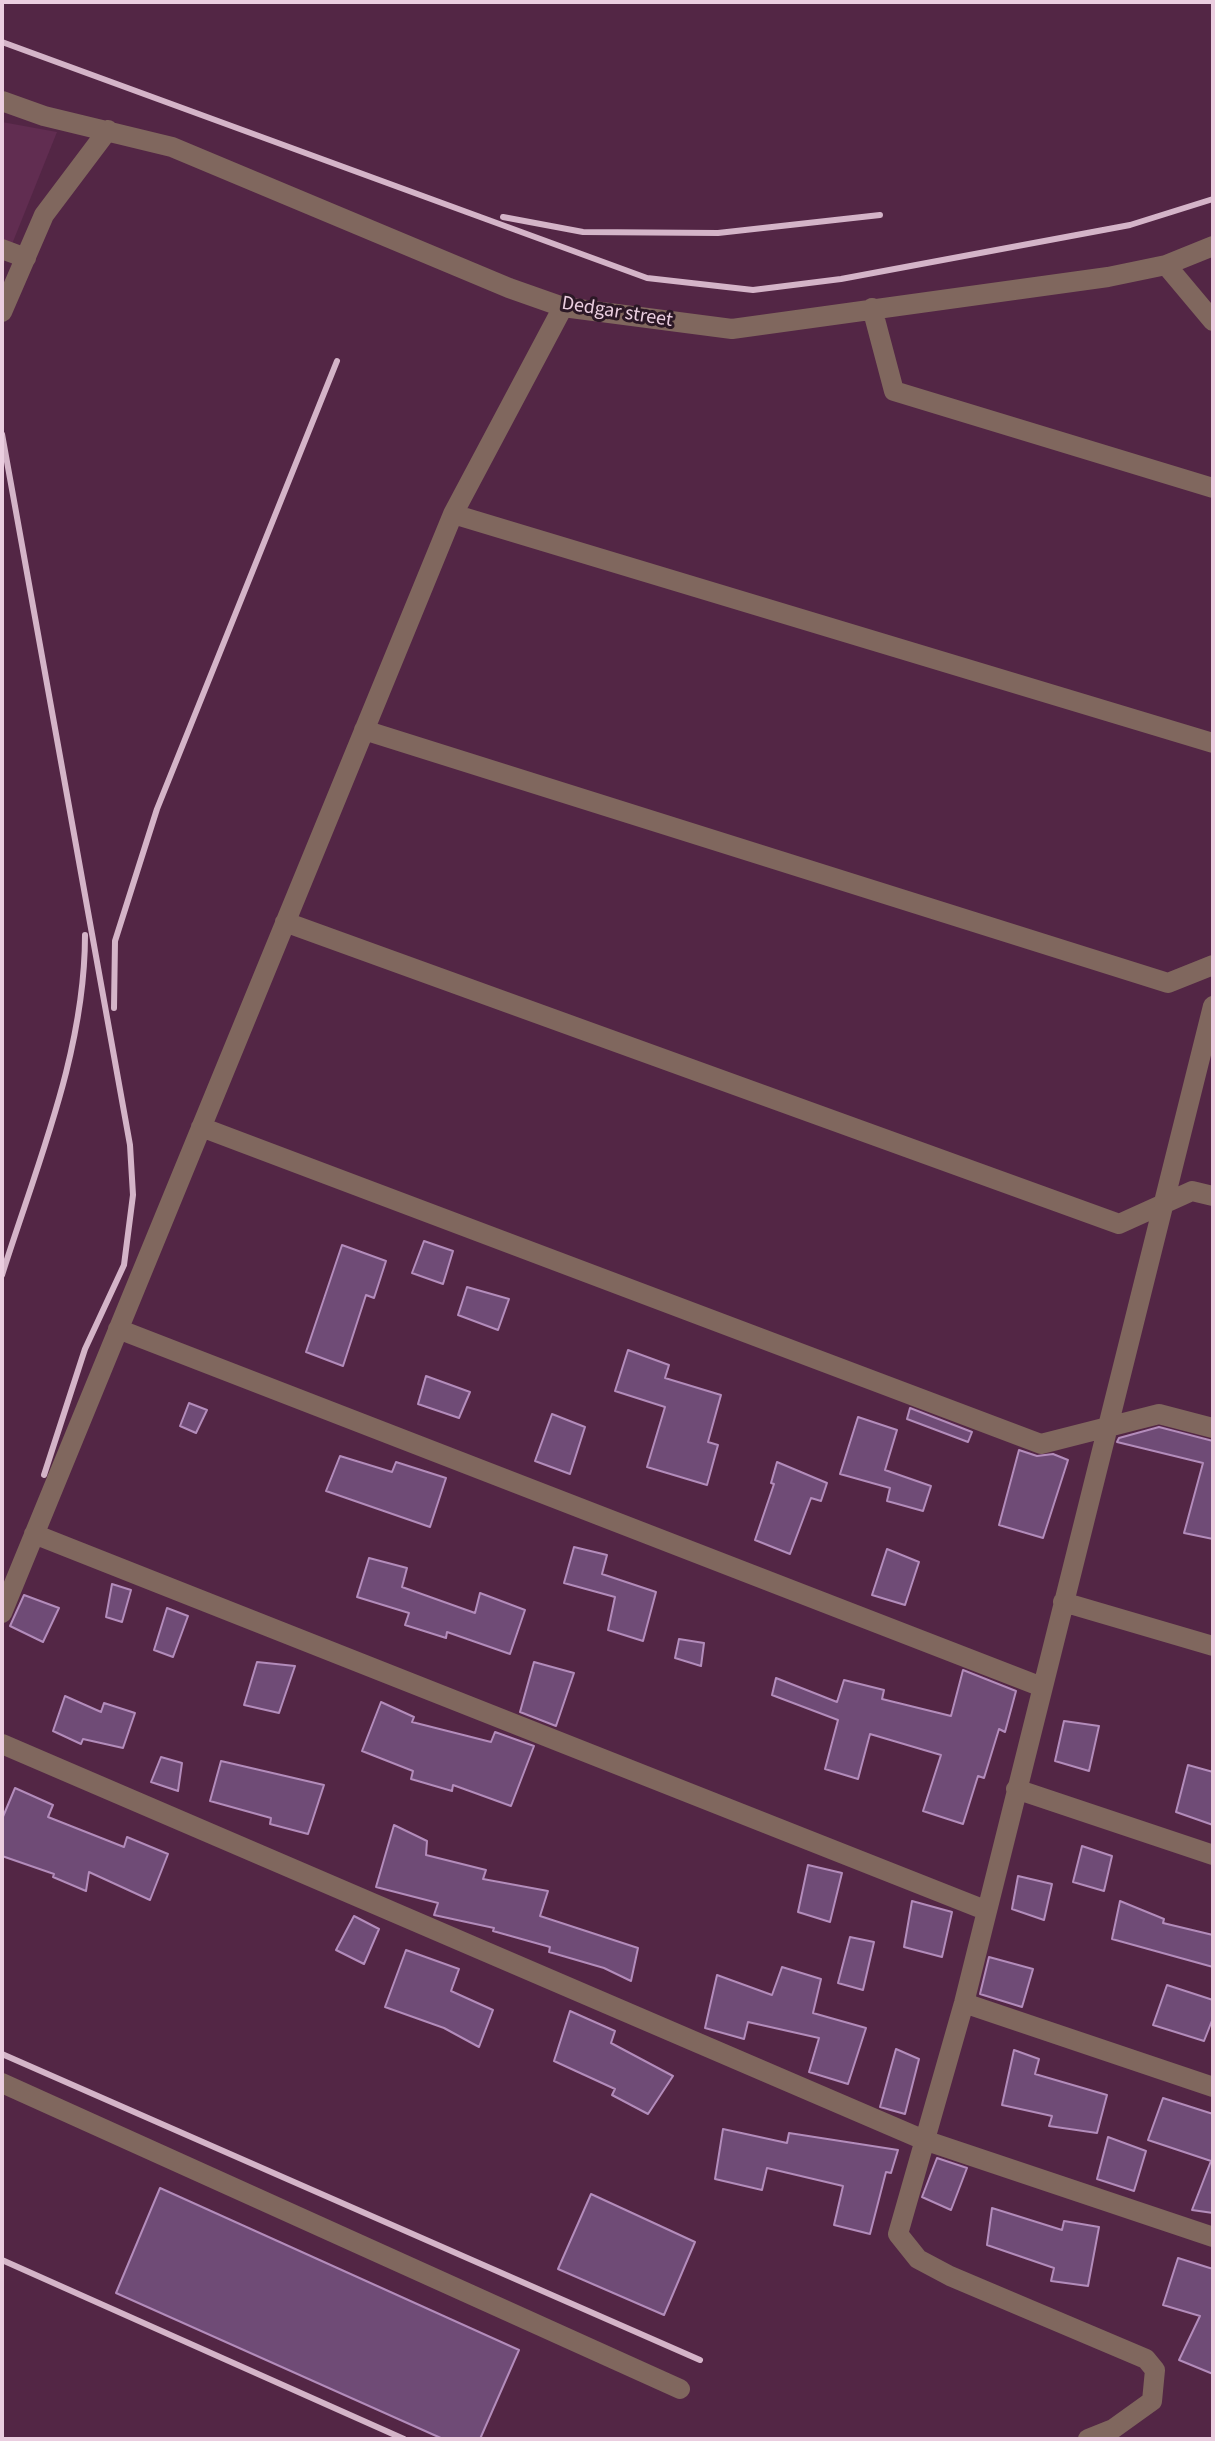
<!DOCTYPE html>
<html>
<head>
<meta charset="utf-8">
<style>
  body { margin:0 }
  #map { position:relative; width:1215px; height:2441px; overflow:hidden; background:#532645; font-family:"Source Sans 3",sans-serif }
  canvas { display:block }
  .frame { position:absolute; inset:0; border:4px solid #ebcee0; pointer-events:none }
</style>
</head>
<body>
<div id="map">
<canvas width="1215" height="2441"></canvas>
<div class="frame"></div>
</div>
<script>
const g = document.querySelector('canvas').getContext('2d');
g.lineJoin = 'round';
function paint(path, color) {
  g.fillStyle = color;
  g.fill(path, 'evenodd');
}
function trace(path, color, width, dash) {
  g.strokeStyle = color;
  g.lineWidth = width;
  g.lineCap = dash ? 'butt' : 'round';
  g.setLineDash(dash || []);
  g.stroke(path);
}
function write(font, color, halo, rows, align = 'center') {
  g.font = font + ' "Source Sans 3",sans-serif';
  g.lineWidth = 6;
  g.setLineDash([]);
  g.textBaseline = 'middle';
  g.strokeStyle = halo;
  g.fillStyle = color;
  for (const [text, x, y, turn = 0] of rows) {
    g.save();
    g.translate(x, y);
    g.rotate((+turn || 0) * Math.PI / 180);
    g.textAlign = isNaN(turn) ? turn : align;
    if (halo) g.strokeText(text, 0, 0);
    g.fillText(text, 0, 0);
    g.restore();
  }
}
const built = new Path2D(`
  M2,122L57,132L2,269Z`);
const building = new Path2D(`
  M424,1241L453,1251L443,1284L412,1273Z
  M342,1245L386,1261L374,1298L366,1295L343,1366L306,1352Z
  M467,1287L509,1299L498,1330L458,1315Z
  M628,1350L669,1365L665,1378L721,1395L708,1442L718,1445L707,1485L647,1467L665,1407L615,1391Z
  M426,1376L470,1392L459,1418L418,1404Z
  M189,1403L207,1410L196,1433L180,1426Z
  M910,1408L972,1432L968,1442L907,1419Z
  M552,1414L585,1427L570,1474L535,1461Z
  M858,1417L897,1430L885,1470L931,1486L923,1511L887,1501L890,1488L840,1474Z
  M1159,1427L1213,1441V1539L1184,1533L1203,1463L1117,1442L1119,1438Z
  M1019,1450L1037,1456L1053,1454L1068,1460L1043,1538L999,1525Z
  M340,1456L392,1472L396,1462L446,1478L430,1527L326,1491Z
  M777,1462L827,1483L821,1501L811,1498L790,1554L755,1540L774,1484L771,1483Z
  M574,1547L607,1555L602,1574L656,1592L643,1641L608,1630L615,1597L564,1583Z
  M887,1549L919,1562L905,1605L872,1595Z
  M369,1558L407,1568L402,1587L475,1613L480,1593L525,1610L510,1654L447,1632L446,1638L405,1625L409,1613L357,1597Z
  M112,1584L131,1590L122,1622L106,1617Z
  M24,1595L59,1608L43,1642L10,1626Z
  M167,1608L188,1616L173,1657L154,1650Z
  M679,1639L704,1643L701,1666L675,1658Z
  M257,1662L295,1666L279,1713L244,1705Z
  M534,1662L574,1673L556,1726L520,1712Z
  M963,1670L1016,1691L1005,1732L999,1729L984,1778L978,1776L963,1824L923,1811L941,1755L870,1734L858,1779L825,1769L838,1720L772,1695L776,1678L837,1702L844,1680L884,1690L882,1699L951,1716Z
  M65,1696L101,1712L104,1703L135,1713L123,1748L83,1739L81,1744L53,1731Z
  M381,1702L414,1717L412,1722L491,1742L495,1732L534,1746L511,1806L453,1785L452,1791L411,1779L413,1771L362,1751Z
  M1064,1721L1099,1726L1089,1771L1055,1761Z
  M161,1757L182,1763L178,1791L151,1782Z
  M221,1761L324,1785L308,1834L270,1824L271,1818L210,1801Z
  M1188,1765L1213,1772V1825L1176,1812Z
  M15,1788L53,1805L48,1817L124,1847L127,1837L168,1854L150,1900L89,1872L86,1891L53,1877L54,1874L2,1856V1819Z
  M394,1825L427,1841L426,1855L486,1870L483,1879L548,1891L540,1916L638,1948L631,1981L604,1968L549,1952L550,1947L493,1931L494,1928L434,1915L438,1903L376,1887Z
  M1082,1846L1112,1856L1104,1891L1073,1882Z
  M808,1865L842,1873L830,1922L798,1912Z
  M1018,1876L1052,1884L1044,1920L1012,1909Z
  M912,1901L952,1912L942,1957L904,1947Z
  M1120,1901L1164,1919L1163,1923L1213,1935V1967L1112,1939Z
  M354,1916L379,1929L364,1964L336,1950Z
  M850,1937L874,1942L863,1990L838,1983Z
  M406,1950L459,1969L451,1991L493,2010L479,2047L444,2028L385,2007Z
  M989,1957L1033,1969L1022,2007L980,1994Z
  M782,1967L821,1979L813,2013L866,2028L848,2084L809,2072L819,2038L748,2022L744,2039L705,2028L717,1975L772,1995Z
  M1167,1985L1213,2000V2018L1204,2041L1153,2025Z
  M570,2011L615,2031L611,2043L673,2076L648,2114L612,2095L615,2089L554,2061Z
  M896,2049L919,2059L905,2114L880,2107Z
  M1014,2050L1039,2059L1035,2074L1107,2095L1097,2133L1049,2126L1052,2116L1002,2105Z
  M1163,2098L1213,2114V2213L1192,2210L1211,2161L1148,2140Z
  M723,2129L787,2143L789,2133L898,2150L891,2173L886,2172L870,2234L834,2225L843,2186L767,2168L762,2190L715,2179Z
  M1108,2137L1146,2151L1134,2191L1097,2179Z
  M937,2158L967,2168L951,2210L922,2197Z
  M160,2188L519,2350L480,2439H443L116,2293Z
  M591,2194L695,2242L664,2315L558,2269Z
  M992,2208L1062,2230L1064,2221L1099,2227L1088,2286L1051,2281L1054,2268L987,2245Z
  M1178,2258L1213,2269V2374L1179,2360L1200,2316L1163,2305Z`);
const minor = new Path2D(`
  M2,101L44,116L172,147L509,288L563,307L732,329L1108,277L1166,265L1213,246
  M2,249L26,258
  M1166,265L1213,321
  M872,308L894,391L1213,488
  M2,312L44,215L108,130
  M453,514L1213,743
  M364,730L1168,983L1213,965
  M285,922L1119,1224L1192,1191L1213,1196
  M201,1127L1041,1444L1159,1414L1213,1428
  M118,1329L1042,1687
  M34,1534L985,1910
  M1063,1602L1213,1646
  M2,1613L453,514L563,307
  M2,1744L924,2140L1213,2237
  M1016,1789L1213,1855
  M964,2003L1213,2087
  M2,2083L680,2389
  M1088,2439L1113,2429L1152,2401L1155,2370L1146,2359L950,2276L918,2259L898,2234L964,2003L1213,1006`);
const rail = new Path2D(`
  M2,42L647,278L753,290L841,279L1130,225L1213,199
  M503,217L583,232L718,233L880,215
  M2,434L130,1145L133,1195L124,1265L85,1349L44,1475
  M114,1008L115,941L157,809L337,361
  M2,1275C37,1164 85,1052 85,935
  M2,2054L700,2360
  M2,2260L404,2439`);
const streetNames = [
  ["Dedgar street",617,313,9]
];
paint(built, '#612d51');
paint(building, '#6f4b76');
trace(building, '#b38cbb', 2);
trace(minor, '#80675e', 20);
trace(rail, '#d4b4c8', 6);
write('20px', '#ebcee0', '#2c1826', streetNames);
</script>
</body>
</html>
